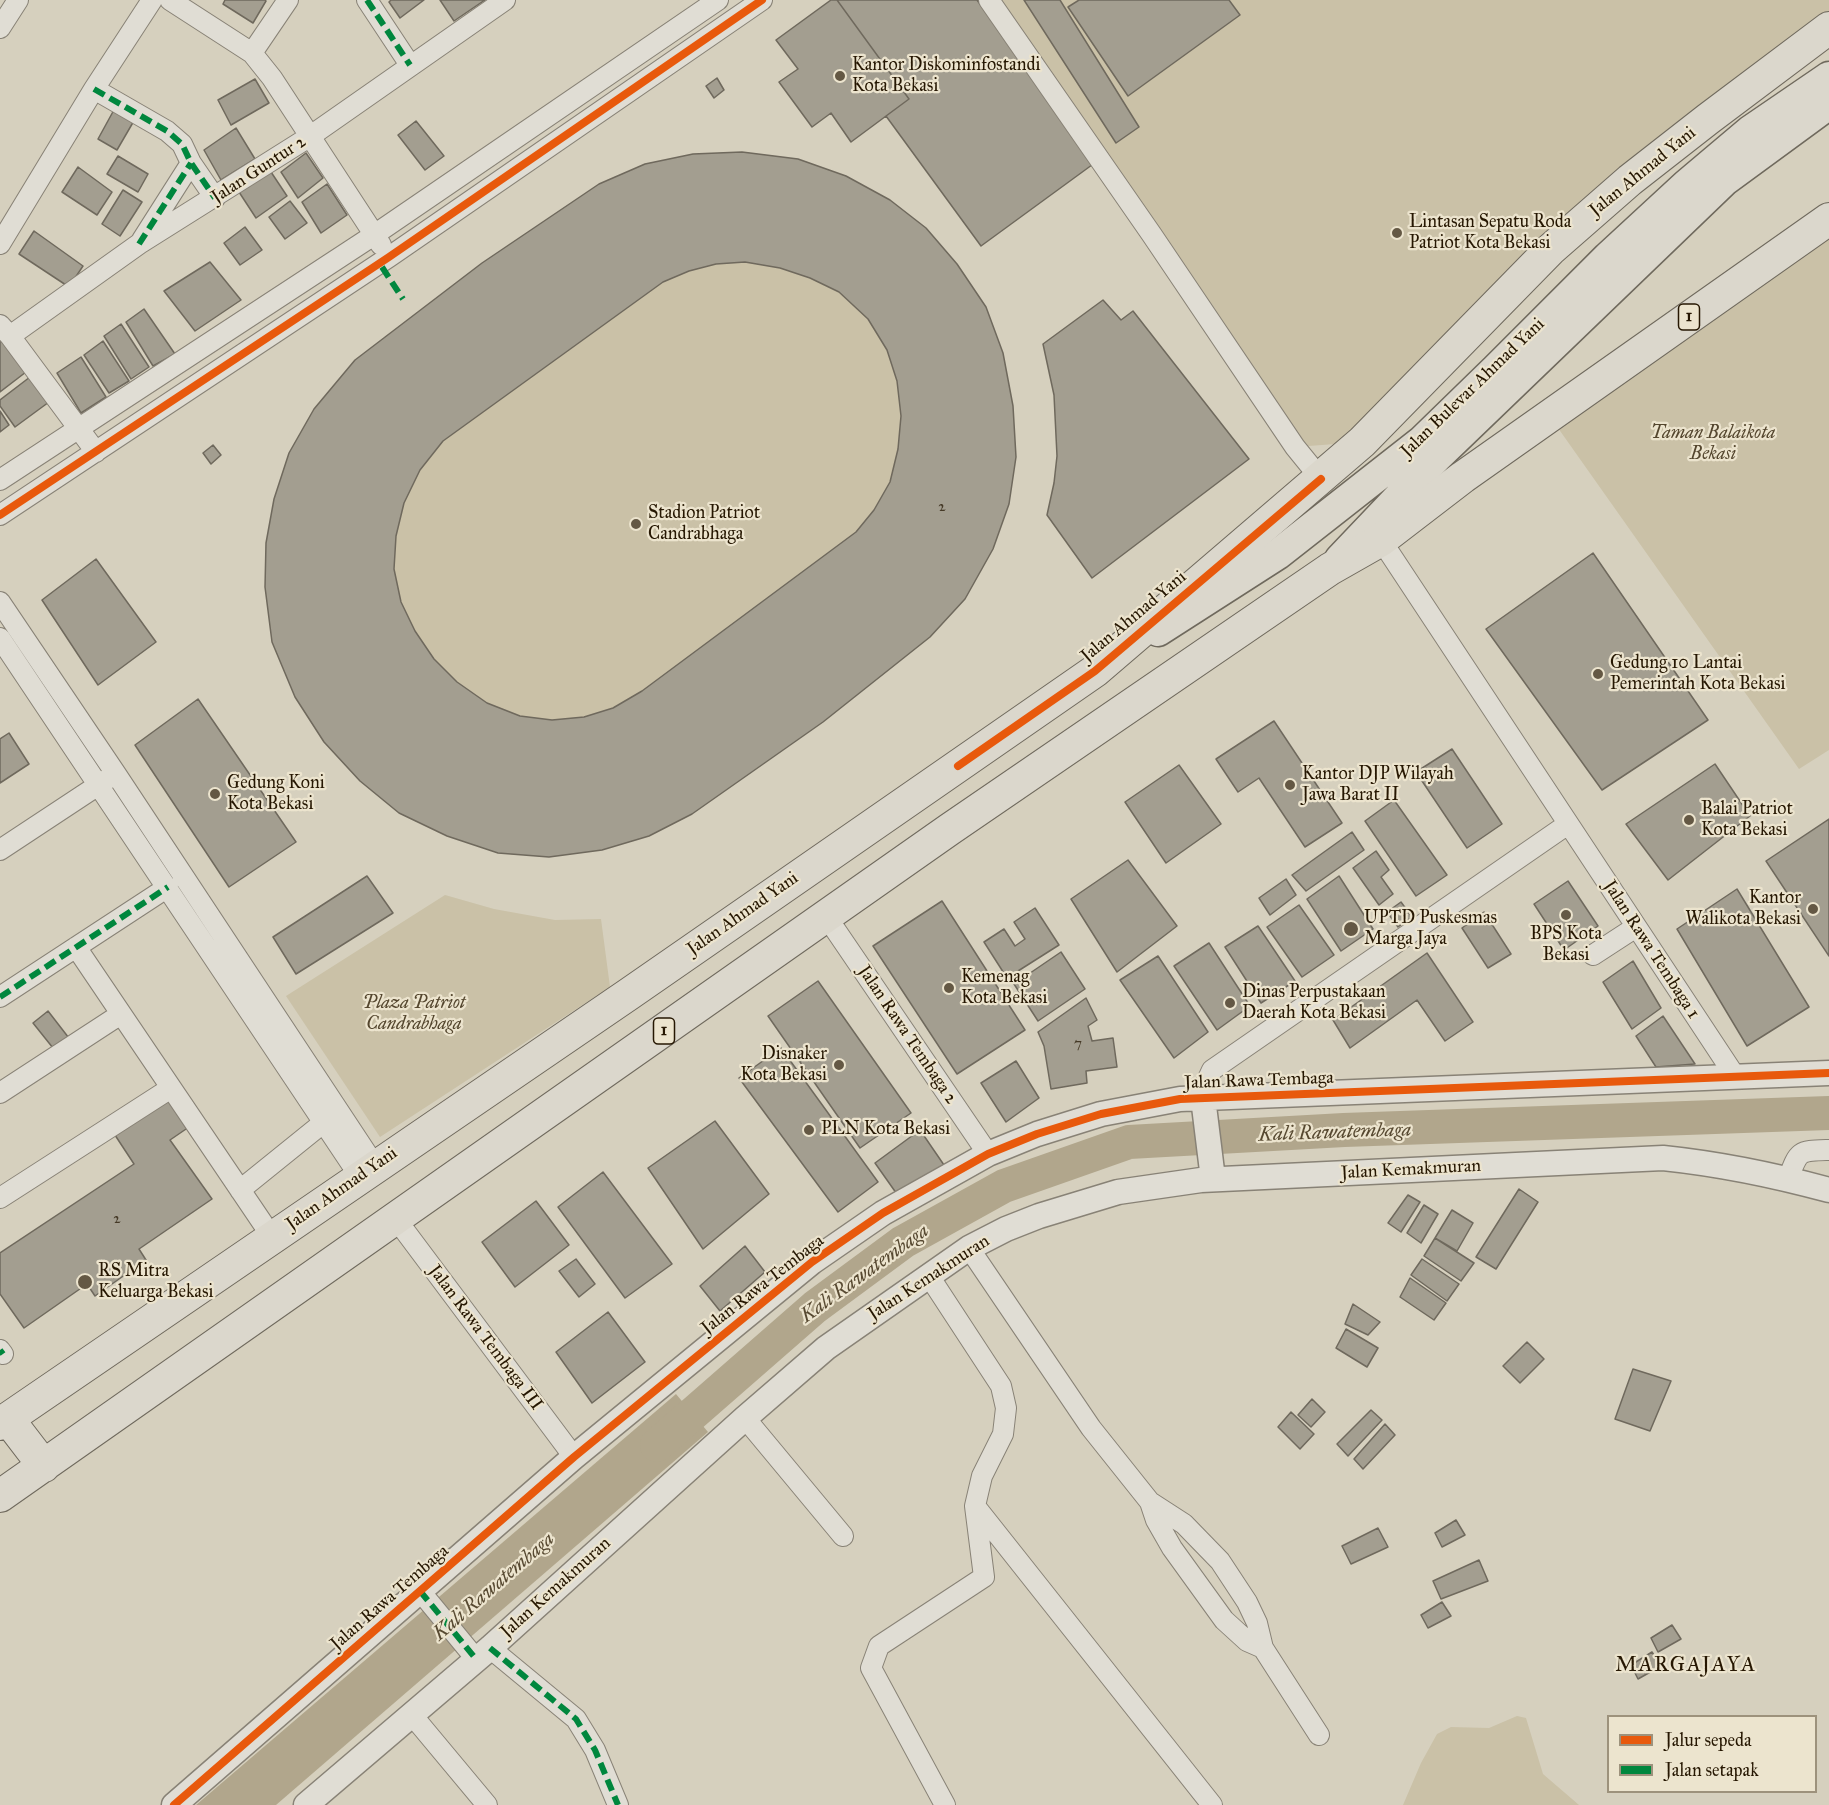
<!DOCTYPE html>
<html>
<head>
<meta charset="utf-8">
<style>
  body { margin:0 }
  #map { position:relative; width:1829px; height:1805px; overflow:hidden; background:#d6d0be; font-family:"IM FELL Great Primer",serif }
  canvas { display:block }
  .legend { position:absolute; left:1607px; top:1715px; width:210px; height:78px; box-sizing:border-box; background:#ece4ce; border:2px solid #9d927c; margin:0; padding:8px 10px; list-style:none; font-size:18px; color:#261702 }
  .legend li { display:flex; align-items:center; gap:12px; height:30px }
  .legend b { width:30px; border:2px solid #9d927c }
</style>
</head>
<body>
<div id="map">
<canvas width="1829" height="1805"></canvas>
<ul class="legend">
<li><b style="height:8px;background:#e8590c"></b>Jalur sepeda</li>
<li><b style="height:8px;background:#00873e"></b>Jalan setapak</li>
</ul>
</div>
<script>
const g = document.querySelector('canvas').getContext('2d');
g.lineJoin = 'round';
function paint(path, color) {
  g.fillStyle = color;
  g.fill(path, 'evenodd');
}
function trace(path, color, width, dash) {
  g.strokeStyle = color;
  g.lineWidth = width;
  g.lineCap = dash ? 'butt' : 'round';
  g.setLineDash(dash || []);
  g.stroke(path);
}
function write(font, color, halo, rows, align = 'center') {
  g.font = font + ' "IM FELL Great Primer",serif';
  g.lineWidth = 4.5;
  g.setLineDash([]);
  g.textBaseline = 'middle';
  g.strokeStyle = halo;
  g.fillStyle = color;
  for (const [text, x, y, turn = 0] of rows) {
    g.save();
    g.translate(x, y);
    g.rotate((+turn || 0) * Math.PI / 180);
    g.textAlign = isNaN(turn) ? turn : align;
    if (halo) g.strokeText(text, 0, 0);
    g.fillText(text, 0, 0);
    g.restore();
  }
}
const green = new Path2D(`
  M989,0H1829V28L1708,119L1362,442L1295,447Z
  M742,152L798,159L846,176L890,200L926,228L957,264L986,307L1003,353L1013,406L1016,457L1009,504L993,549L965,599L930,637L823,722L692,814L649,836L549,857L498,853L447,836L399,813L360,781L324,742L295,697L272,642L265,587L266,543L274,499L289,453L355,360L482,263L599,184L645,164L693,154Z
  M1829,219V750L1799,769L1558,428Z
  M445,895L494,909L555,920L601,919L610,987L380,1137L286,996Z
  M1517,1716L1526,1718L1543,1774L1579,1805H1403L1421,1763L1437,1734L1451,1727L1489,1728Z`);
const water = new Path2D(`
  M676,1394L708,1432L276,1805H196Z`);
const river = new Path2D(`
  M657,1445L815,1307L903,1242L1004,1186L1129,1142L1344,1130L1829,1113`);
const building = new Path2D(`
  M225,0H265L266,1L253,23L223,4Z
  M391,0H424L400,18L389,2Z
  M440,0H485L454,21Z
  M831,0H837L909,99L851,142L831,113L812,127L779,82L798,69L776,40Z
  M837,0H977L1096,162L981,246L886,116L909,99Z
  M1024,0H1060L1139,127L1116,143Z
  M1079,0H1229L1240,15L1128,96L1068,7Z
  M717,78L724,90L714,98L706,86Z
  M255,79L269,103L231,125L218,100Z
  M115,108L135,119L117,150L98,139Z
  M416,121L444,156L425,170L398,135Z
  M236,128L255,159L221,180L204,150Z
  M742,152L798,159L846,176L890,200L926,228L957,264L986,307L1003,353L1013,406L1016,457L1009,504L993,549L965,599L930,637L823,722L692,814L649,836L602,850L549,857L498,853L447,836L399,813L360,781L324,742L295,697L272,642L265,587L266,543L274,499L289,453L314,409L355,360L482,263L599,184L645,164L693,154ZM745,262L780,268L810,278L839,292L868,319L887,350L897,381L901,416L898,449L890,482L874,510L856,532L642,691L613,708L584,717L552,720L520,716L487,703L457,682L434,659L415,631L401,602L394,569L396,536L404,503L420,470L443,441L663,282L689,271L716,264Z
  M306,153L323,178L298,198L281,172Z
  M118,156L148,174L138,192L107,174Z
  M78,167L112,192L97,215L62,192Z
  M271,172L287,196L256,218L239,192Z
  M327,184L347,215L321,233L302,202Z
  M123,190L142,202L120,236L102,224Z
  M290,201L307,223L285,239L269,217Z
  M245,227L262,250L240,265L224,243Z
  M34,231L83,266L69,287L19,254Z
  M210,262L241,300L195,331L164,291Z
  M1103,300L1121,320L1133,311L1249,459L1092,578L1047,515L1054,483L1057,456L1054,395L1043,344Z
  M144,309L175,354L153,366L126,322Z
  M121,324L149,367L131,379L104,336Z
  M0,337L26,372L0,392Z
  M103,341L129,381L109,393L84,355Z
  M81,357L106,397L81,413L57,373Z
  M30,377L49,402L15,427L0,406V400Z
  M0,411L9,425L0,432Z
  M213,445L221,455L211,464L203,453Z
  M1593,553L1708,720L1602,790L1486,629Z
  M96,559L156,642L98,685L42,600Z
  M198,699L296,842L229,887L135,745Z
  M1274,721L1342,823L1305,847L1259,778L1238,792L1216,759Z
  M9,733L29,764L0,783V739Z
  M1452,749L1502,824L1467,848L1416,772Z
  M1715,764L1750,816L1668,880L1626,824Z
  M1179,765L1221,824L1166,863L1125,802Z
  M1394,800L1447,875L1416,896L1365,821Z
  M1829,819V956L1766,861Z
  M1352,832L1364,850L1306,891L1292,875Z
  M1376,851L1389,870L1381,877L1393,894L1379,905L1353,868Z
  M1128,860L1177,926L1117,972L1071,899Z
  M367,876L393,913L296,974L273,937Z
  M1339,876L1373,929L1341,951L1307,899Z
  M1286,879L1296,895L1270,915L1259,898Z
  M1568,881L1598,926L1564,950L1534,904Z
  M1737,889L1809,1007L1747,1046L1677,929Z
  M942,901L1025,1030L957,1074L873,946Z
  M1401,902L1412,917L1398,927L1387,912Z
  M1299,905L1334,955L1302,977L1267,927Z
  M1035,908L1059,945L1007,978L984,942L1004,929L1015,946L1025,939L1014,922Z
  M1484,912L1511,954L1488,968L1462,928Z
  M1258,926L1295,981L1261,1003L1225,947Z
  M1209,943L1250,1006L1217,1030L1174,966Z
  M1061,952L1085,989L1038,1021L1014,984Z
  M1427,953L1473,1022L1445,1041L1417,1000L1350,1048L1333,1020Z
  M1158,956L1208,1032L1174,1058L1120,980Z
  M1633,961L1661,1008L1632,1029L1603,982Z
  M818,981L911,1113L860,1148L768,1016Z
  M1086,998L1097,1020L1088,1026L1092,1041L1113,1038L1117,1067L1086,1071L1087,1083L1051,1089L1044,1046L1038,1032Z
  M48,1011L72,1042L57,1053L33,1023Z
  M1663,1016L1695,1064L1656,1067L1636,1036Z
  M781,1048L878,1182L838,1212L739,1078Z
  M1016,1061L1039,1098L1006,1122L981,1083Z
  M166,1094L189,1127L170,1140L212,1199L139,1249L146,1260L95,1296L87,1284L24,1328L0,1294V1253L134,1164L111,1129Z
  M715,1121L769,1194L703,1249L648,1168Z
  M920,1130L944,1165L899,1197L875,1163Z
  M603,1172L672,1264L625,1298L558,1207Z
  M1519,1189L1538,1202L1496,1269L1476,1257Z
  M1408,1195L1420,1202L1401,1232L1388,1223Z
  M536,1201L569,1245L515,1287L482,1242Z
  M1424,1205L1438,1214L1421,1243L1407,1233Z
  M1452,1210L1473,1223L1457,1251L1435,1238Z
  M1435,1238L1474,1263L1461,1281L1424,1256Z
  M745,1246L765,1272L720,1311L700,1286Z
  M576,1259L595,1284L579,1297L559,1271Z
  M1422,1259L1459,1284L1447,1301L1411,1275Z
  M1410,1278L1446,1303L1434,1320L1400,1297Z
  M1353,1304L1380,1322L1368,1335L1345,1324Z
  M608,1312L645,1362L592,1403L556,1352Z
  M1346,1329L1378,1348L1367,1367L1336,1348Z
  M1527,1342L1544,1359L1520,1383L1503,1366Z
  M1633,1369L1671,1381L1650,1431L1615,1419Z
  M1312,1399L1325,1412L1311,1427L1298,1415Z
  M1371,1410L1382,1420L1348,1456L1337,1444Z
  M1291,1412L1314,1434L1300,1449L1278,1427Z
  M1385,1424L1395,1435L1363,1469L1354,1459Z
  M1456,1520L1465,1535L1442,1547L1435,1533Z
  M1378,1528L1388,1547L1351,1564L1342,1546Z
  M1479,1560L1488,1581L1441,1599L1433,1581Z
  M1442,1602L1451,1616L1428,1628L1421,1615Z
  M1672,1625L1681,1639L1658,1652L1651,1638Z
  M1652,1652L1661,1666L1638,1679L1631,1665Z`);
const minor = new Path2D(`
  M170,0L252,53L272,78L381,245
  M367,0L410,65
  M989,0L1152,235L1295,447L1321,479
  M0,28L18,0
  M252,53L288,0
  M94,89L167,131L182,144L191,163L215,198
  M142,240L191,163
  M0,244L94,89L152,0
  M0,325L10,336L96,452
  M10,336L139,244L309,137L505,0
  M0,480L374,235L718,0
  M0,515L389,257L762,0
  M1381,540L1735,1076
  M0,602L116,774L375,1166
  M0,638L360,1177
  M0,850L109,778
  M826,916L988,1154
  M76,947L272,1237
  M1593,955L1636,927
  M0,997L168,887
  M0,1093L121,1014
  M1203,1098L1206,1083L1212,1070L1568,824
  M1788,1179C1799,1150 1798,1151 1829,1150
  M240,1190L323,1123
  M0,1198L171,1088
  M396,1219L574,1457
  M969,1248L1091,1428L1150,1502L1156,1520L1172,1548L1224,1620L1247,1641L1263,1648L1319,1735
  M929,1276L1001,1386L1006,1408L1003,1434L982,1476L975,1506L984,1577L879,1646L871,1668L945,1805
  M0,1350L3,1354
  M745,1418L843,1536
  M1150,1502L1184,1524L1220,1561L1247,1602L1257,1623L1263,1648
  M975,1506L1212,1805
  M420,1591L476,1659
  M490,1648L576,1719L595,1750L618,1805
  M412,1715L487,1805`);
const tertiary = new Path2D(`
  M1203,1098L1213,1179
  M174,1805L574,1457L812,1262L883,1213L988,1154L1037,1134L1101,1114L1180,1099L1829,1073
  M306,1805L490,1648L745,1418L826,1348L969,1248L1006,1229L1039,1216L1118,1192L1201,1180L1663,1158C1720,1164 1774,1175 1829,1190`);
const primary = new Path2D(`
  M1340,559L1437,457L1724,181L1829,104
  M1158,631L1278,554L1422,441L1496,369L1608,257L1686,185L1750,131L1829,77`);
const trunk = new Path2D(`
  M8,1419L44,1466
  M0,1424L629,994L1095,671L1362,442L1550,250L1630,180L1708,119L1829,28
  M0,1496L950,829L1330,569L1381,540L1463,477L1829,219`);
const quiet = new Path2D(`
  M367,0L410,65
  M94,89L167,131L182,144L191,163L215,198
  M139,244L191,163
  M382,267L403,299
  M0,997L168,887
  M0,1350L3,1354
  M420,1591L476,1659
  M490,1648L576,1719L595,1750L618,1805`);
const cycleway = new Path2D(`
  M0,515L389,257L762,0
  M958,766L1095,671L1321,479
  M174,1805L574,1457L812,1262L883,1213L988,1154L1037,1134L1101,1114L1180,1099L1829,1073`);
const markers = [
  [840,76,6,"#645844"],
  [1397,233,6,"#645844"],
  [636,524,6,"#645844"],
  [1598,674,6,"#645844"],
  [1290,785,6,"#645844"],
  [215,794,6,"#645844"],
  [1689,820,6,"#645844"],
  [1813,909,6,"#645844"],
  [1566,915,6,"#645844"],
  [1351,929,8,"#645844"],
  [949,988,6,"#645844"],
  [1230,1003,6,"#645844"],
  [839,1065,6,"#645844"],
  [809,1130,6,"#645844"],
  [85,1282,8,"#645844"]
];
const numberNames = [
  ["2",942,507],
  ["7",1078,1044],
  ["2",117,1219]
];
const shields = [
  [1689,317,21],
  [664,1031,21]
];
const shieldNames = [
  ["1",1689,317],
  ["1",664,1031]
];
const poiNames = [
  ["Kantor Diskominfostandi",852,66],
  ["Kota Bekasi",852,87],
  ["Lintasan Sepatu Roda",1409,223],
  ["Patriot Kota Bekasi",1409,244],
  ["Stadion Patriot",648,514],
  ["Candrabhaga",648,535],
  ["Gedung 10 Lantai",1610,664],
  ["Pemerintah Kota Bekasi",1610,685],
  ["Kantor DJP Wilayah",1302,775],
  ["Jawa Barat II",1302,796],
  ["Gedung Koni",227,784],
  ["Kota Bekasi",227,805],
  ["Balai Patriot",1701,810],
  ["Kota Bekasi",1701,831],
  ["Kantor",1801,899,"right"],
  ["Walikota Bekasi",1801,920,"right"],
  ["UPTD Puskesmas",1364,919],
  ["Marga Jaya",1364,940],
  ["BPS Kota",1566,935,"center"],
  ["Bekasi",1566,956,"center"],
  ["Kemenag",961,978],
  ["Kota Bekasi",961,999],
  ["Dinas Perpustakaan",1242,993],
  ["Daerah Kota Bekasi",1242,1014],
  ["Disnaker",827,1055,"right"],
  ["Kota Bekasi",827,1076,"right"],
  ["PLN Kota Bekasi",821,1130],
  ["RS Mitra",98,1272],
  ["Keluarga Bekasi",98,1293]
];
const streetNames = [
  ["Jalan Guntur 2",259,170,-33],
  ["Jalan Ahmad Yani",1643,172,-39],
  ["Jalan Bulevar Ahmad Yani",1473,388,-44],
  ["Jalan Ahmad Yani",1134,617,-40],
  ["Jalan Ahmad Yani",743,914,-35],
  ["Jalan Rawa Tembaga 1",1651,950,57],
  ["Jalan Rawa Tembaga 2",907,1035,56],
  ["Jalan Rawa Tembaga",1259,1081,-2],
  ["Jalan Kemakmuran",1411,1170,-3],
  ["Jalan Ahmad Yani",342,1189,-35],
  ["Jalan Kemakmuran",929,1278,-33],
  ["Jalan Rawa Tembaga",763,1285,-38],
  ["Jalan Rawa Tembaga III",485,1338,53],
  ["Jalan Kemakmuran",556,1588,-42],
  ["Jalan Rawa Tembaga",390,1598,-41]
];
const parkNames = [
  ["Taman Balaikota",1713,434],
  ["Bekasi",1713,455],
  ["Plaza Patriot",414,1004],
  ["Candrabhaga",414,1025]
];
const waterNames = [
  ["Kali Rawatembaga",1335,1133,-2],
  ["Kali Rawatembaga",865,1274,-36],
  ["Kali Rawatembaga",494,1587,-41]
];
const quarterNames = [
  ["MARGAJAYA",1686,1666]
];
paint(green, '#cac1a7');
paint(water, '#b1a68c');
trace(river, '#b1a68c', 34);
paint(building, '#a39e90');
trace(building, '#6f695d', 1.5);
trace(minor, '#888276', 22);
trace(tertiary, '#888276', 27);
trace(primary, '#6f695d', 33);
trace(trunk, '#6f695d', 34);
trace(minor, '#e0ddd4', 20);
trace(tertiary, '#e0ddd4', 24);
trace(primary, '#dbd7cc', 30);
trace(trunk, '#dbd7cc', 32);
trace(quiet, '#00873e', 6, [12, 6]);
trace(cycleway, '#e8590c', 8);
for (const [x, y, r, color] of markers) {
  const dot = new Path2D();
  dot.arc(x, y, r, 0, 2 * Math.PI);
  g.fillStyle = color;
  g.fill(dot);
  trace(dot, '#ece4ce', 2);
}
write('15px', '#453926', null, numberNames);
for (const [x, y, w] of shields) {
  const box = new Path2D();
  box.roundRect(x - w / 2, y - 13, w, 26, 4.5);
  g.fillStyle = '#ece4ce';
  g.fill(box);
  trace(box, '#261702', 1.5);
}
write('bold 16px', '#261702', null, shieldNames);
write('18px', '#261702', '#ece4ce', poiNames, 'left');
write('18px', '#261702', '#ece4ce', streetNames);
write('italic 18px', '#54462e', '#ece4ce', parkNames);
write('italic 20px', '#574931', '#ece4ce', waterNames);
g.letterSpacing = '1.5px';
write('21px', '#261702', '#ece4ce', quarterNames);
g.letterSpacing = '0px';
</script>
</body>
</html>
